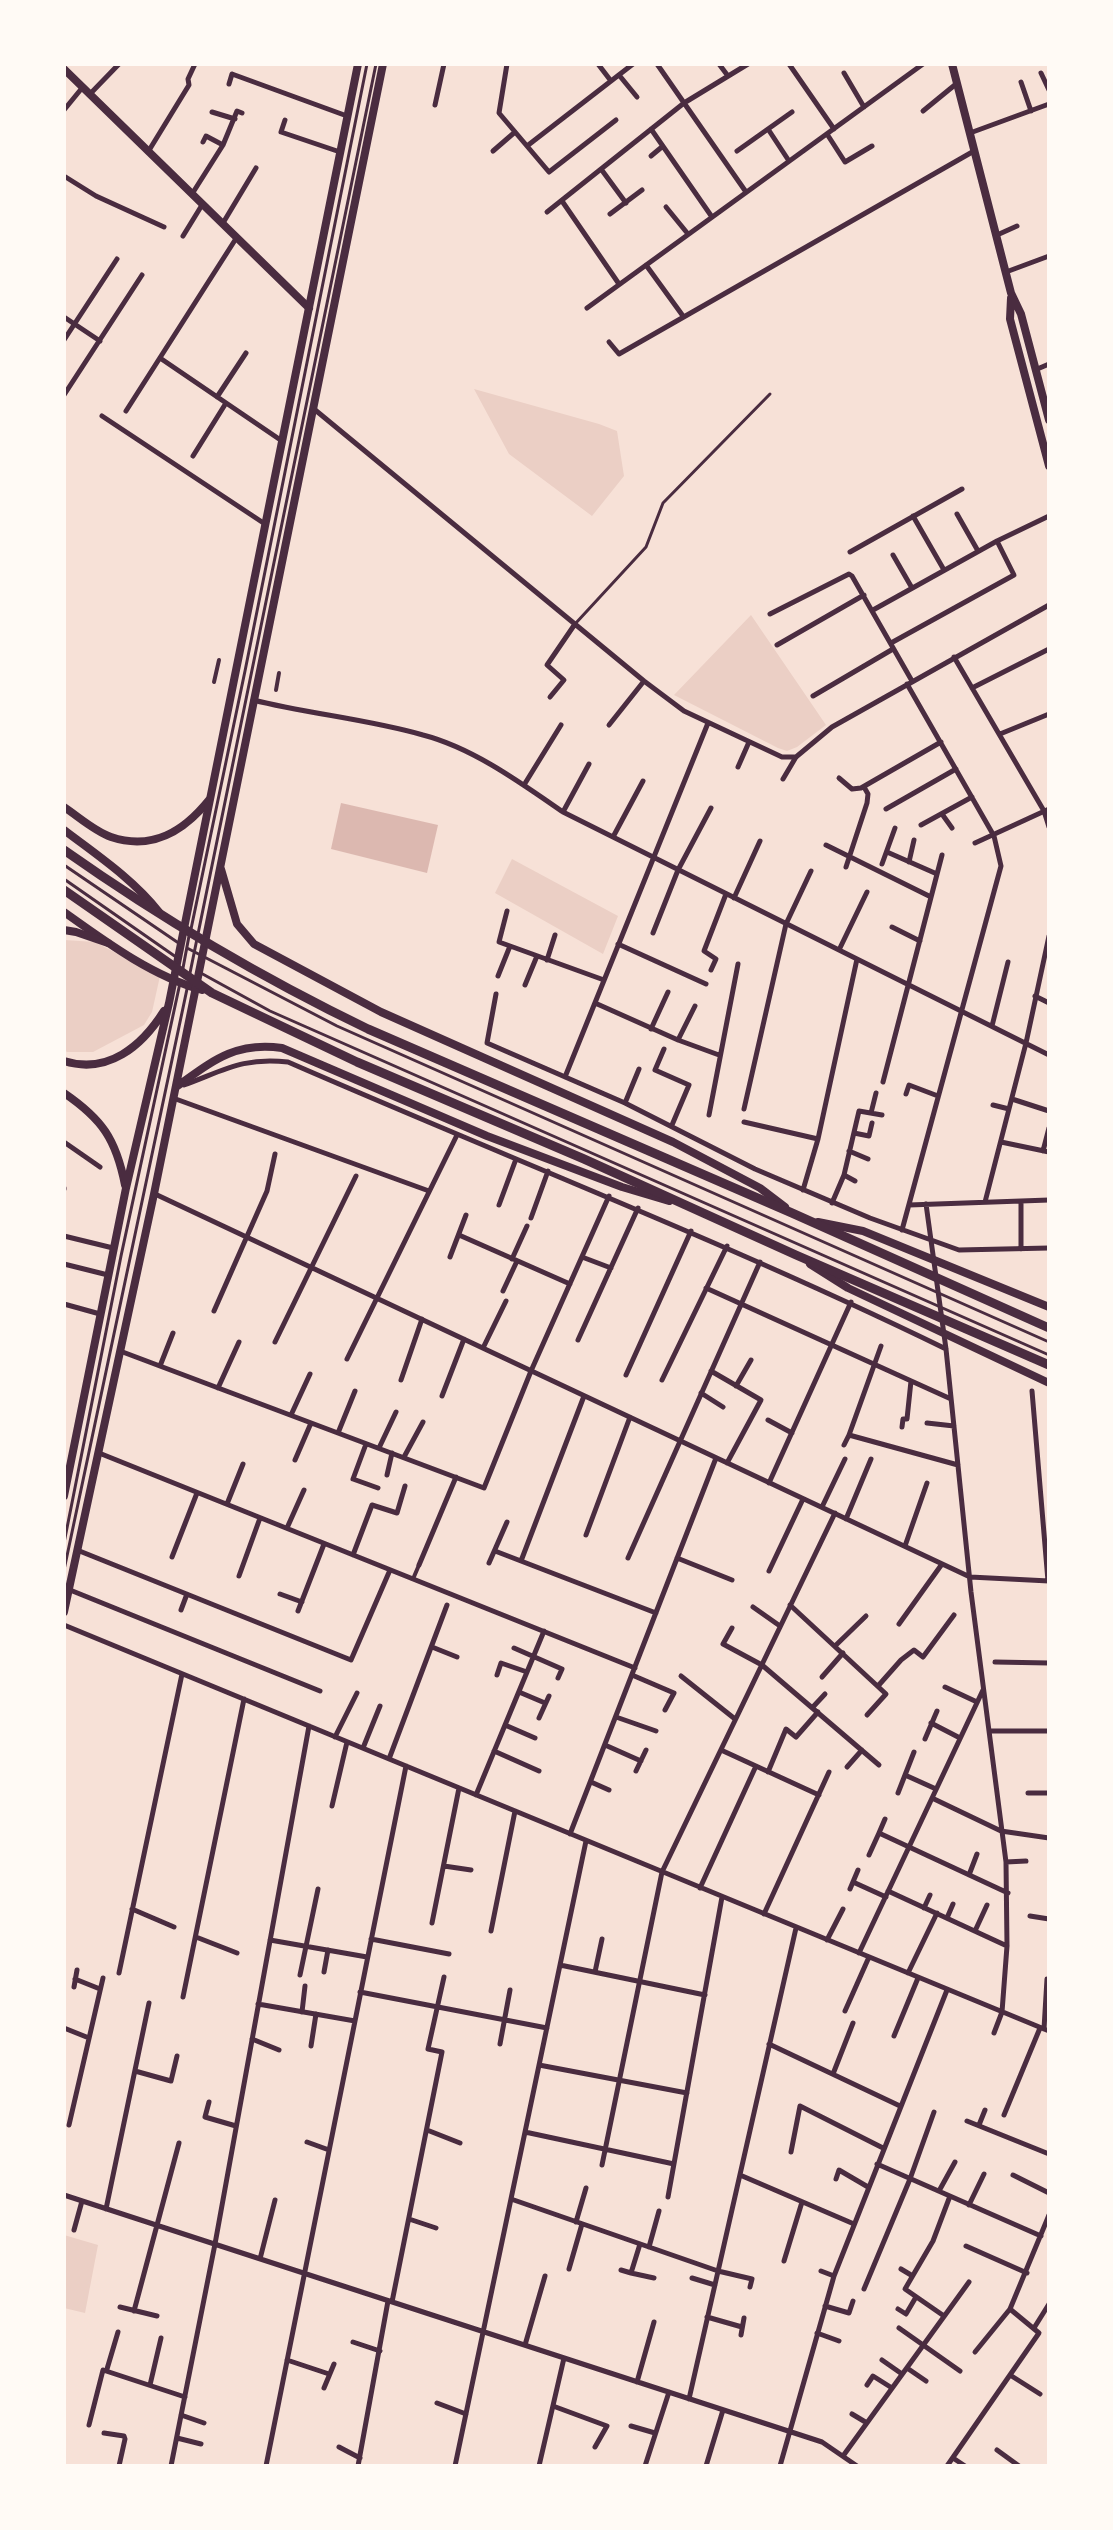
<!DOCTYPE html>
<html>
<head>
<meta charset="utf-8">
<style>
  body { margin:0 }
  #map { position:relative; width:1113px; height:2530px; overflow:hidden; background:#f7e1d7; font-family:Rubik,sans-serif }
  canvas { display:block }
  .frame { position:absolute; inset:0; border:66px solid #fffaf5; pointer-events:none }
</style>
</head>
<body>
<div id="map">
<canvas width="1113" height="2530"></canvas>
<div class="frame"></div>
</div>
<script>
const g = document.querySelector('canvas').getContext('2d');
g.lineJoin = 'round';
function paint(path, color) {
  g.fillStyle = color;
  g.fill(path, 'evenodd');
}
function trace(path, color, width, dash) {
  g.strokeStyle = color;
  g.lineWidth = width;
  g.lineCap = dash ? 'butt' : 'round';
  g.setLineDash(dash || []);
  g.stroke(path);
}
const green = new Path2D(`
  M474,389L599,424L617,431L624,476L592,516L509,454Z
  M751,615L826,725L797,747L787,751L778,748L674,695Z
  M512,859L618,916L603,954L495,893Z
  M64,940L95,942L160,976L152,1012L144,1025L93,1052H67L64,1050Z
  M64,2235L98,2245L85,2313L64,2308Z`);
const water = new Path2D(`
  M341,803L438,825L427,873L331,849Z`);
const service = new Path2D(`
  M575,624L646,547L663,503L770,394
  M64,865L180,944
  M64,879L176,957
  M191,929L245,671L367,64
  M187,948L337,1026L1049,1342
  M183,968L189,936
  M199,972L270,1011L1049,1355
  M190,973L376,64
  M64,1543L121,1256L180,983
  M64,1570L187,989`);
const pedestrian = new Path2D(`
  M214,682L219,660
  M276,690L279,673
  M413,1579L419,1565`);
const minor = new Path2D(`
  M507,64L499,113L549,172L616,120
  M598,64L611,81
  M657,64L746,192
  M719,64L728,76
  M789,64L834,129
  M844,73L864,107
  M1041,73L1049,90
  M619,75L637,97
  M1021,82L1031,111
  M229,84L232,74L347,116
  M90,94L119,64
  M435,105L444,64
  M64,110L82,88
  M923,111L956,84
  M212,112L235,119
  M285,120L281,132L340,152
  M651,129L712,217
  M768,129L789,161
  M970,133L1049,104
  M827,134L845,162L872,146
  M203,142L206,136L223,145
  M527,146L633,64
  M493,151L515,132
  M737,151L792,112
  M148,152L189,85L188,79L195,64
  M651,156L663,146
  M601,169L626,203
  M64,176L96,196L164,227
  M192,194L223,145L237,111L242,113
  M562,201L619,284
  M666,207L688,234
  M547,212L684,103L748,64
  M610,214L642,190
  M223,223L256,168
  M997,235L1017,226
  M183,236L202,205
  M646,265L683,316
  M1006,272L1049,256
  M587,308L923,64
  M64,317L100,341
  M64,340L117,259
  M609,342L619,354L974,151
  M160,358L282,441
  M1035,370L1049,364
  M64,395L142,275
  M217,397L246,353
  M314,409L644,681L684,711L782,757H796
  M126,411L237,237
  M102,416L265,524
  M193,456L226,403
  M957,514L978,551
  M913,516L944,570
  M850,552L962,489
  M893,555L912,588
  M873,610L997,541L1049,516
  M770,614L849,574L852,576L912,681
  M891,643L1014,575L997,541
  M777,645L864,595
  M954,657L1044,811L1049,827
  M972,688L1049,649
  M813,696L893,649
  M550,697L564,680L547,665L575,624
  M253,700C309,714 367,719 423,735C473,748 521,783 563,812L1049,1055
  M609,725L644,681
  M1000,734L1049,714
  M738,767L749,742
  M839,778L852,789L861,788L941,742
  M783,779L796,757L832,727L1049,605
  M524,785L561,725
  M886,809L956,769
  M563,812L589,764
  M942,814L952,828
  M921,825L972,797
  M613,837L643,781
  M975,843L1049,809
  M826,845L931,897
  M887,852L937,874
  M909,862L914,840
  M882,864L895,828
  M846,867L867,803L868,794L864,787
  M734,898L760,841
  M507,911L499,942L604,980
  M892,927L920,941
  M653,933L678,870L711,808
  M618,944L706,984
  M839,950L867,892
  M547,960L555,935
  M711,970L716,959L704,951L726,894
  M498,976L510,946
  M525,985L537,956
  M496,994L487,1043L625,1103L755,1169L870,1218L959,1250L1049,1248
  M1035,996L1049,1003
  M595,1003L678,1040L719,1055
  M992,1026L1008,962
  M651,1029L668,992
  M678,1040L695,1006
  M664,1049L655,1070L689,1085L672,1125
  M565,1077L708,723
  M883,1082L942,855
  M184,1085C225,1070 243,1057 288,1062C508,1158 731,1244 946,1349
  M906,1094L909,1085L938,1096
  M173,1098L429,1191
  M1012,1099L1049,1111
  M625,1103L639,1069
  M993,1105L1009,1109
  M744,1109L786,924L811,871
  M871,1113L876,1093
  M709,1115L738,964
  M744,1122L818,1139
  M854,1133L869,1136L872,1123
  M64,1142L100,1167
  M1001,1142L1049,1152
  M849,1151L868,1159
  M1043,1151L1049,1128
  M844,1175L855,1181
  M64,1189V1188
  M803,1190L818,1139L857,959
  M155,1194L970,1577L1049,1581
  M985,1202L1026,1043L1049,936
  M832,1203L844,1175L859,1111L882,1115
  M926,1204L946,1349L971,1592L1006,1862L1007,1946L1002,2012L994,2033
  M499,1205L516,1159
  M909,1205L1049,1200
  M531,1218L548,1171
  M902,1230L1001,866L994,836L907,684
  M459,1235L570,1284
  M64,1236L113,1248
  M1021,1249V1201
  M450,1257L466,1215
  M582,1257L611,1268
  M512,1259L527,1226
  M64,1264L108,1275
  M706,1288L951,1399
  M503,1291L517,1261
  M64,1304L100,1314
  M214,1311L267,1191L275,1154
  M578,1340L638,1208
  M275,1342L356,1176
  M881,1346L849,1435L958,1465
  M483,1348L506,1301
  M120,1351L484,1488L531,1371L609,1196
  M347,1359L457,1135
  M160,1366L173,1333
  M711,1371L761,1400L727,1463
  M626,1375L691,1231
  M401,1380L422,1319
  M662,1380L727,1246
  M736,1386L751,1360
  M218,1388L239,1342
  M1032,1391L1048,1581
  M701,1393L723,1407
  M442,1396L464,1339
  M291,1415L310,1374
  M768,1420L792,1433
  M927,1423L954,1426
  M902,1427L903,1419H907L911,1381
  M338,1433L355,1391
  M366,1444L353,1479L378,1488
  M844,1445L849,1435
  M379,1448L396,1412
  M99,1453L635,1668
  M404,1457L423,1422
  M295,1460L311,1423
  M387,1475L392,1453
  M769,1483L851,1302
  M227,1504L243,1464
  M822,1507L845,1459
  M846,1519L871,1459
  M287,1528L304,1490
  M586,1535L630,1417
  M905,1546L927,1483
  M77,1550L351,1660L390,1570
  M495,1551L656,1613
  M353,1555L372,1505L397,1513L405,1486
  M172,1557L197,1493
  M628,1558L760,1262
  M677,1558L732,1580
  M521,1561L584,1396
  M489,1563L507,1522
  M419,1565L456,1477
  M769,1571L803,1499
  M239,1576L260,1518
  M70,1590L320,1691
  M280,1594L302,1602
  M790,1605L886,1694L867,1715
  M753,1607L780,1626
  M181,1610L187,1594
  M298,1611L324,1544
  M899,1624L942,1564
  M64,1625L1049,2031
  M732,1628L723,1644L762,1665L879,1765
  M835,1646L866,1616
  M432,1647L457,1657
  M514,1648L562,1669L558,1678
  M995,1662L1049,1663
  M497,1675L501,1663L527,1672
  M632,1675L674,1693L665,1710
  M681,1676L735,1719
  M822,1677L843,1653
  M878,1686L901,1660L914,1650L923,1657L954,1615
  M945,1687L977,1702
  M519,1692L545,1703
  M812,1708L825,1694
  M616,1717L656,1731
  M539,1718L549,1696
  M931,1723L960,1738
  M505,1725L535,1738
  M989,1731H1049
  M335,1737L357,1693
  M925,1739L937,1711
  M605,1745L641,1761
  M363,1748L380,1706
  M721,1750L819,1795
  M494,1751L539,1771
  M389,1759L447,1605
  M847,1767L862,1750
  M636,1771L646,1750
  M768,1772L786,1729L796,1737L818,1712
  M905,1775L936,1789
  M591,1782L609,1790
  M898,1793L914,1752
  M1028,1793H1049
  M476,1795L544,1631
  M932,1798L1001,1831L1049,1838
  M332,1806L347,1742
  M885,1819L879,1833L1008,1893
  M570,1834L716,1458
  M869,1855L879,1833
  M1006,1862L1026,1861
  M444,1866L471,1870
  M969,1875L977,1854
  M853,1882L886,1897
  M700,1888L756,1766
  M850,1889L858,1870
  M888,1891L1007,1946
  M924,1908L930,1895
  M132,1909L174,1927
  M764,1914L829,1772
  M1030,1916L1049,1919
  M947,1918L953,1904
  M432,1923L459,1788
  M491,1931L515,1811
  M975,1931L987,1905
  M196,1937L237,1953
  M371,1939L449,1954
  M270,1940L367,1957
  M827,1940L843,1909
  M859,1953L983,1690
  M560,1965L705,1995
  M324,1972L328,1950
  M595,1972L602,1939
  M119,1973L182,1674
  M908,1973L937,1913
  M300,1975L318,1889
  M75,1979L100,1989
  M74,1987L77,1970
  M360,1992L547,2028
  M183,1997L244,1699
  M258,2004L355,2021
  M845,2011L869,1957
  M302,2012L305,1986
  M64,2028L89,2038
  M1044,2029L1047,1979
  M894,2036L918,1978
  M252,2039L279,2050
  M500,2044L510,1990
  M769,2044L900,2106
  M311,2046L316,2014
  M539,2065L687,2093
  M135,2071L171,2081L177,2056
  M833,2074L853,2023
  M209,2102L205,2117L236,2126
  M1004,2115L1040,2028
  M967,2121L1049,2154
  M69,2125L103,1978
  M979,2125L985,2110
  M427,2130L460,2143
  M525,2132L674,2164
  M307,2142L329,2150
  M791,2152L800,2106L883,2148
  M877,2164L1041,2236
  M602,2165L662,1872L835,1513
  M740,2175L854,2224
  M1013,2175L1049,2193
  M836,2179L839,2170L868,2187
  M939,2191L955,2162
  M64,2195L822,2442L857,2466
  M668,2197L722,1897
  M511,2199L718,2271L752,2279L750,2287
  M969,2205L984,2174
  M106,2209L149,2003
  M409,2219L436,2228
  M576,2222L586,2188
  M74,2230L82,2201
  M640,2244L631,2273L654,2278
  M966,2246L1027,2273
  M649,2247L659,2211
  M260,2259L275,2200
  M784,2261L802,2202
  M569,2269L582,2224
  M901,2269L911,2275
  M621,2270L631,2273
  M821,2271L834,2276
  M692,2278L715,2285
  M864,2289L910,2179L934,2112
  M392,2302L442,2052L428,2049L444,1977
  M825,2306L849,2313L853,2301
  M120,2307L157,2316
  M898,2309L906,2314L916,2297
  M134,2311L179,2143
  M944,2316L905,2289L933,2241L950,2196
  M707,2317L742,2327
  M899,2328L960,2371
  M1034,2328L1049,2304
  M817,2333L839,2341
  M741,2335L744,2318
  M353,2342L380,2351
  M525,2345L545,2276
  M975,2352L1010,2309L1049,2215
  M287,2360L329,2374
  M882,2360L902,2374
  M907,2368L926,2381
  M107,2369L118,2332
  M1010,2375L1040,2394
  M637,2382L654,2322
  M150,2385L161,2338
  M867,2385L873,2376L892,2388
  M324,2388L334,2364
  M689,2399L796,1928
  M437,2403L466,2414
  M553,2406L607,2426L595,2447
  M852,2414L867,2423
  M181,2415L204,2423
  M89,2425L103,2370L185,2397
  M631,2426L655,2433
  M104,2433L124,2436L125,2439L119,2466
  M177,2438L201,2444
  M339,2447L360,2458
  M997,2450L1019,2466
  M843,2456L969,2282
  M953,2458L965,2466
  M171,2466L215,2244L309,1726
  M266,2466L406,1766
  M358,2466L388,2301
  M455,2466L586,1841
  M539,2466L564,2358
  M645,2466L669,2392
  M706,2466L723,2410
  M780,2466L834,2276L947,1990
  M947,2466L1039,2333L1010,2309`);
const secondary = new Path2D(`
  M952,64L1011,293L1021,314L1049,420
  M64,69L309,308
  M1011,298L1010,319L1049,466
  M64,807C79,817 94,831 111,837C153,851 184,831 209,800
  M64,830C97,855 133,879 159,912
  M64,912C106,942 152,976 202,990
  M818,1222L863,1231L1049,1307
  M810,1264L848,1288L1049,1383`);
const primary = new Path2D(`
  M221,869L237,924L254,944L381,1012L673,1142L760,1188L785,1207
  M64,930L76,932L108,943
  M64,1061C108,1075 142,1046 164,1011
  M176,1087C211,1062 235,1041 282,1048L487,1136L622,1187L669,1201
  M64,1093C102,1119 116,1139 125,1185
  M64,1496L126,1188L169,1003L358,64
  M64,1612L154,1194L383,64`);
const trunk = new Path2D(`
  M64,850C162,919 260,977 368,1029L792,1213L1049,1328
  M64,890L212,993L357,1062L584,1159L796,1255L1049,1365`);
paint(green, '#ebcfc5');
paint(water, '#dcb8b0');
trace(service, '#4a2c40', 3);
trace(pedestrian, '#4a2c40', 4);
trace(minor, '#4a2c40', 5);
trace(secondary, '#4a2c40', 8);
trace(primary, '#4a2c40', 8);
trace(trunk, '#4a2c40', 9);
</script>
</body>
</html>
